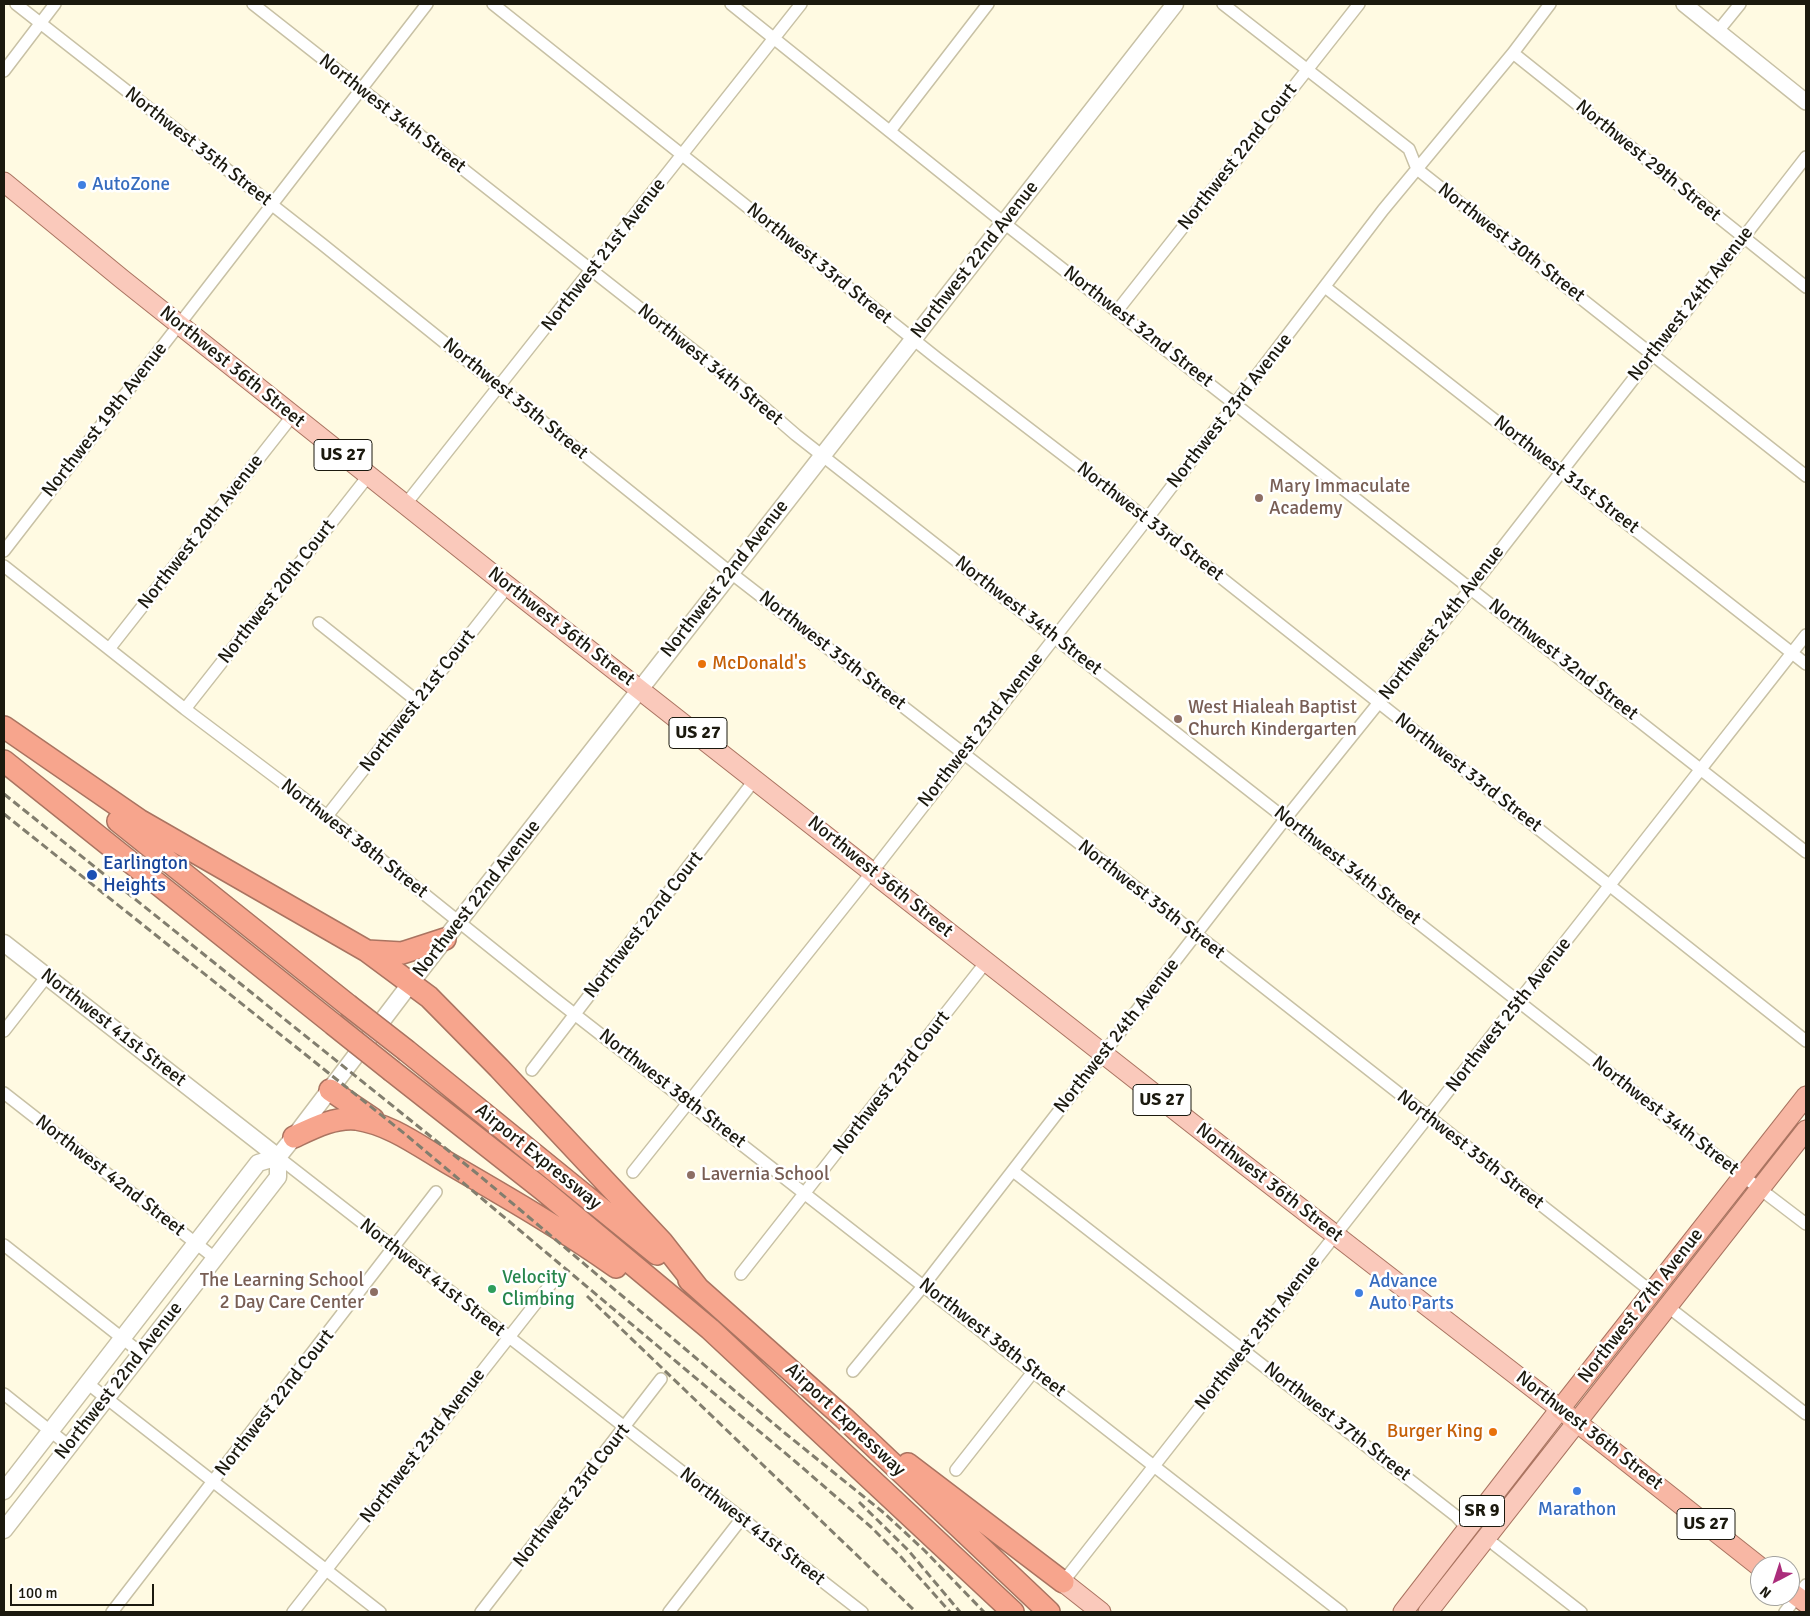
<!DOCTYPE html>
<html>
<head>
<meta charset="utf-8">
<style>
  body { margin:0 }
  #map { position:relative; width:1810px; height:1616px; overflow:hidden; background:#fffae2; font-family:Signika,sans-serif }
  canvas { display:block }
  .frame { position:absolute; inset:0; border:5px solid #1b190e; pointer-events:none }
  .north { position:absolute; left:1750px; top:1556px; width:50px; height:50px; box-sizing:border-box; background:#fff; border:1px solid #a4a39f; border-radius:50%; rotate:220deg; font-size:14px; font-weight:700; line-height:20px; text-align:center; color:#1b190e }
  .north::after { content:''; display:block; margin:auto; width:18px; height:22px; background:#ab2d7c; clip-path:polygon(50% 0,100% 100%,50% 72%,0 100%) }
  .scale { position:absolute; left:10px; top:1584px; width:144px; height:22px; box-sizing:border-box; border:2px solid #1b190e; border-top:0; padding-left:6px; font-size:15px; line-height:18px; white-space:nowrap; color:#1b190e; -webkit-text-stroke:4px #fff; paint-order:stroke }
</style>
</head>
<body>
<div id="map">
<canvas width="1810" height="1616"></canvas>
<div class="frame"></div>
<div class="north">N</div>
<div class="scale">100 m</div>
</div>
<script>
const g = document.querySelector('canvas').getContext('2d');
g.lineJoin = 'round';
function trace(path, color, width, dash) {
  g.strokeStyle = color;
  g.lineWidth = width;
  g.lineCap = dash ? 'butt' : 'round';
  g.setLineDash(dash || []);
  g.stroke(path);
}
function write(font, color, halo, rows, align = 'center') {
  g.font = font + ' Signika,sans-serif';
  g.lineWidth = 5;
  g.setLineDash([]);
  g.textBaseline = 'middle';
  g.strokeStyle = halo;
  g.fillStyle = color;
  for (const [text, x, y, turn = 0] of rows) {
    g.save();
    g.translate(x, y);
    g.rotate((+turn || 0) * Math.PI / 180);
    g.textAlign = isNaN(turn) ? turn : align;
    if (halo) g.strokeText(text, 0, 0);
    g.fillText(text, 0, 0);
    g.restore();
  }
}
const minor = new Path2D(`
  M16,4L322,244L731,573L1196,934L1652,1292
  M253,4L744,390L796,435L1676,1125L1806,1224
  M493,4L938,359L1147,519L1806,1041
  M731,4L1004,223L1806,852
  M1223,4L1409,149L1417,169L1806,476
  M1718,31L1740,4
  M1513,53L1806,287
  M4,71L55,4
  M890,131L988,4
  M1325,287L1806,664
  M1117,311L1359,4
  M405,505L801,4
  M4,551L427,4
  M4,566L185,709L327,816L550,995L1341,1612
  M319,623L417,701
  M109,649L293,415
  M185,709L369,475
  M327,816L508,586
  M4,1031L47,976
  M532,1070L756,778
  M4,1093L216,1259
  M278,1157L862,1612
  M1013,1171C1160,1287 1309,1400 1456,1516L1468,1529
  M633,1172L872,872L1147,519L1383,210L1513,53L1550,4
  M4,1245L141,1353
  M741,1274L986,962
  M1667,1306L1806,1414
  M853,1371L924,1285L1286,818L1471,588L1806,157
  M87,1383L380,1612
  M4,1394L69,1446
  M956,1470L1033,1372
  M1486,1538L1581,1612
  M1063,1582L1806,635
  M112,1612L436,1192
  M293,1612L554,1280
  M481,1612L661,1379
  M669,1612L742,1518
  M1785,1612L1806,1585`);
const tertiary = new Path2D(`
  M1684,4L1806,102`);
const secondary = new Path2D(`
  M4,943L278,1157
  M4,1491L258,1163L278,1157L294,1137L410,984L1175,4
  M4,1530L278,1177V1157`);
const primary = new Path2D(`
  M4,182L122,279L500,580L1245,1165L1560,1409L1403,1612
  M1063,1582L1101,1612
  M1428,1612L1577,1422`);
const trunk = new Path2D(`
  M1577,1422L1806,1130
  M1760,1567L1560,1409L1806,1096
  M1790,1591L1806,1603`);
const motorway = new Path2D(`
  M4,727L139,820L367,951L429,997L499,1068L662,1242L698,1288
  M4,761L333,1024
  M118,821L348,1005
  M367,951L402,953L445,939
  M407,1051L657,1254
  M392,1071L542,1189L710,1329L1013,1612
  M330,1090L373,1119
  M294,1137C313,1128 334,1117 356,1119C390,1124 419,1146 448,1163C505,1196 562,1229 616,1267
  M689,1280L844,1418L1049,1612
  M908,1464L1063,1582`);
const rail = new Path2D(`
  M4,794L480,1176L786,1434L884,1513L924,1550L984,1612
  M4,814L405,1134L797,1463L871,1527L901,1557L950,1612
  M587,1296L916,1612
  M859,1502L908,1550L960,1612`);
const motorwayBridge = new Path2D(`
  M348,1005L407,1051
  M333,1024L392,1071`);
const markers = [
  [82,185,5,"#3f7fe0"],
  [1259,498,5,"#8d6e63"],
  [702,664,5,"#e8710a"],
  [1178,719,5,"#8d6e63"],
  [92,875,6,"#1a4fb4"],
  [691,1175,5,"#8d6e63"],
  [492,1289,5,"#2e9e5b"],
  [374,1292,5,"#8d6e63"],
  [1359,1293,5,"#3f7fe0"],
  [1493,1432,5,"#e8710a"],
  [1577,1491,5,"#3f7fe0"]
];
const shields = [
  [343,455,58],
  [698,733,58],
  [1162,1100,58],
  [1482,1511,45],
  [1706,1524,58]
];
const shieldNames = [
  ["US 27",343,455],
  ["US 27",698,733],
  ["US 27",1162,1100],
  ["SR 9",1482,1511],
  ["US 27",1706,1524]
];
const streetNames = [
  ["Northwest 34th Street",392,114,38],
  ["Northwest 35th Street",198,147,38],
  ["Northwest 22nd Court",1238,157,-52],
  ["Northwest 29th Street",1648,161,39],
  ["Northwest 30th Street",1511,243,38],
  ["Northwest 21st Avenue",604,255,-52],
  ["Northwest 22nd Avenue",975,260,-52],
  ["Northwest 33rd Street",819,264,39],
  ["Northwest 24th Avenue",1691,304,-52],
  ["Northwest 32nd Street",1138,327,38],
  ["Northwest 34th Street",710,365,39],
  ["Northwest 36th Street",232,367,39],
  ["Northwest 35th Street",515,399,39],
  ["Northwest 23rd Avenue",1230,411,-52],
  ["Northwest 19th Avenue",105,420,-52],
  ["Northwest 31st Street",1566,475,38],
  ["Northwest 33rd Street",1150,522,38],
  ["Northwest 20th Avenue",201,532,-52],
  ["Northwest 22nd Avenue",725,579,-52],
  ["Northwest 20th Court",277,592,-52],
  ["Northwest 34th Street",1028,616,38],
  ["Northwest 24th Avenue",1442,623,-52],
  ["Northwest 36th Street",561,627,38],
  ["Northwest 35th Street",832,651,38],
  ["Northwest 32nd Street",1563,660,38],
  ["Northwest 21st Court",418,701,-52],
  ["Northwest 23rd Avenue",981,730,-52],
  ["Northwest 33rd Street",1468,773,38],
  ["Northwest 38th Street",354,839,38],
  ["Northwest 34th Street",1347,866,38],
  ["Northwest 36th Street",880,877,39],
  ["Northwest 22nd Avenue",477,899,-52],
  ["Northwest 35th Street",1151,900,38],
  ["Northwest 22nd Court",644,925,-52],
  ["Northwest 25th Avenue",1509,1015,-52],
  ["Northwest 41st Street",113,1028,38],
  ["Northwest 24th Avenue",1117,1036,-52],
  ["Northwest 23rd Court",892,1083,-52],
  ["Northwest 38th Street",672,1089,38],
  ["Northwest 34th Street",1665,1116,38],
  ["Northwest 35th Street",1470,1150,38],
  ["Airport Expressway",538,1157,39],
  ["Northwest 42nd Street",110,1176,38],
  ["Northwest 36th Street",1269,1183,38],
  ["Northwest 41st Street",432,1278,38],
  ["Northwest 27th Avenue",1641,1306,-52],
  ["Northwest 25th Avenue",1258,1333,-52],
  ["Northwest 38th Street",992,1338,38],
  ["Northwest 22nd Avenue",119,1381,-52],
  ["Northwest 22nd Court",275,1403,-52],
  ["Airport Expressway",845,1420,43],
  ["Northwest 37th Street",1337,1422,38],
  ["Northwest 36th Street",1589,1431,38],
  ["Northwest 23rd Avenue",423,1446,-52],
  ["Northwest 23rd Court",572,1496,-52],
  ["Northwest 41st Street",752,1527,38]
];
const shopNames = [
  ["AutoZone",92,185],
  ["Advance",1369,1282],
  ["Auto Parts",1369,1304],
  ["Marathon",1577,1510,"center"]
];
const educationNames = [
  ["Mary Immaculate",1269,487],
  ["Academy",1269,509],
  ["West Hialeah Baptist",1188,708],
  ["Church Kindergarten",1188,730],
  ["Lavernia School",701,1175],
  ["The Learning School",364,1281,"right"],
  ["2 Day Care Center",364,1303,"right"]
];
const foodNames = [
  ["McDonald's",712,664],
  ["Burger King",1483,1432,"right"]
];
const transitNames = [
  ["Earlington",103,864],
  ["Heights",103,886]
];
const leisureNames = [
  ["Velocity",502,1278],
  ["Climbing",502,1300]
];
trace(minor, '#c8c1a5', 14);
trace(tertiary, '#c8c1a5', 18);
trace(secondary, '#c8c1a5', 19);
trace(primary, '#aa7461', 21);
trace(trunk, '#aa7461', 21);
trace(motorway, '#aa7461', 24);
trace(minor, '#fff', 11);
trace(tertiary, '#fff', 15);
trace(secondary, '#fff', 16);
trace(primary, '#fac9bb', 19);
trace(trunk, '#f8b7a4', 19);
trace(motorway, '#f7a58d', 21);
trace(rail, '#827e6e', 3, [8, 4]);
trace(motorwayBridge, '#aa7461', 24, []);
trace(motorwayBridge, '#f7a58d', 21);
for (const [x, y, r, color] of markers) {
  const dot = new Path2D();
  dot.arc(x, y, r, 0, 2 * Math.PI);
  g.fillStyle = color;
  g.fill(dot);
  trace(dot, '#fff', 2);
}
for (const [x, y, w] of shields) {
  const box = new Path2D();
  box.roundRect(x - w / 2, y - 15.5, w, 31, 4);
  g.fillStyle = '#fff';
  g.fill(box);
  trace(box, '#1b190e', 1);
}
write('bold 18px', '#1b190e', null, shieldNames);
write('19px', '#1b190e', '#fff', streetNames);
write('19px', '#366cbe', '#fff', shopNames, 'left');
write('19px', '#785e54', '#fff', educationNames, 'left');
write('19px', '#c56008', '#fff', foodNames, 'left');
write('19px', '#164399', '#fff', transitNames, 'left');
write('19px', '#27864d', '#fff', leisureNames, 'left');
</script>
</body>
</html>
